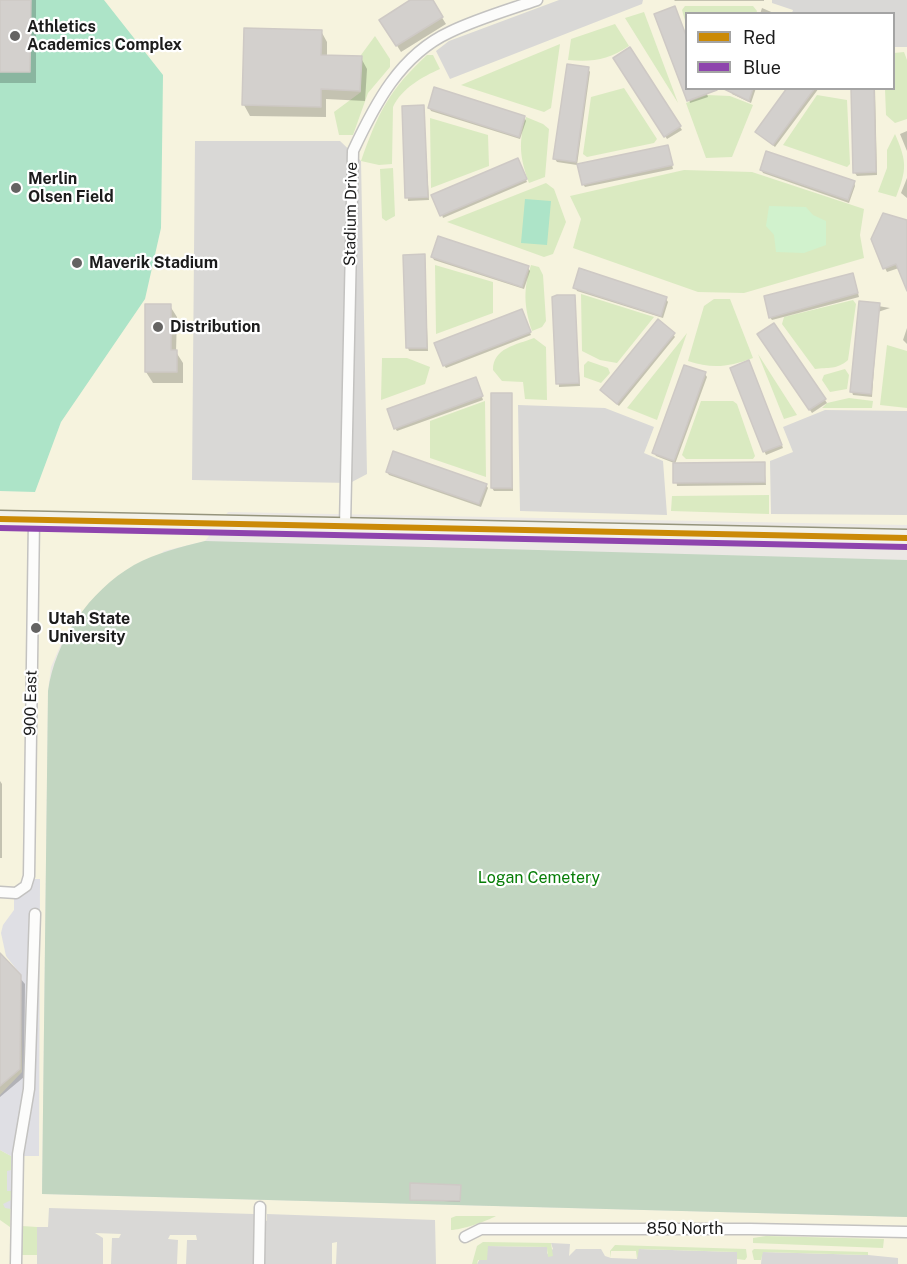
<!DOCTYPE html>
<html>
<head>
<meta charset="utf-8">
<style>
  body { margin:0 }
  #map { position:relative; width:907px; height:1264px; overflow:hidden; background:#ebe8e4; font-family:"Public Sans",sans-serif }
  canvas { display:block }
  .legend { position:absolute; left:685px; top:12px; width:210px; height:78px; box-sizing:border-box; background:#fff; border:2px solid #a4a4a4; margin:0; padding:8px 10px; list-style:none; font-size:18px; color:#1c1c1c }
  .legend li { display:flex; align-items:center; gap:12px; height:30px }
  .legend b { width:30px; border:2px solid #a4a4a4 }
</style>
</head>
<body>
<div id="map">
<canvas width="907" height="1264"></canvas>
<ul class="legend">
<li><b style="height:8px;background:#cb8a06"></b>Red</li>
<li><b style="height:8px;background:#8e44ad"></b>Blue</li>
</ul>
</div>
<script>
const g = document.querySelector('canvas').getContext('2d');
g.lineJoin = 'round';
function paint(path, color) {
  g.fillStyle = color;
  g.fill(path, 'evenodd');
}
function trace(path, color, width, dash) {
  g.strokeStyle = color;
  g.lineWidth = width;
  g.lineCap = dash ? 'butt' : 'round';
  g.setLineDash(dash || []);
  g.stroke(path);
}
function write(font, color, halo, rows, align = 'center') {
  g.font = font + ' "Public Sans",sans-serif';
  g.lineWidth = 4.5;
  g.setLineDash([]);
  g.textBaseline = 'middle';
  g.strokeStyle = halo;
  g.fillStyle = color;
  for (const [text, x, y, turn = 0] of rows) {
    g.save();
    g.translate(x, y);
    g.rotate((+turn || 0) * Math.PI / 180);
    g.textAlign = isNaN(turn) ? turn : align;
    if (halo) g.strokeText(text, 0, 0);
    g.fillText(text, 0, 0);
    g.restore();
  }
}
const education = new Path2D(`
  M0,0H907V525L228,512L205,541L164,551L61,644L51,667L48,691L42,1194L907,1217V1264H0ZM686,14H894V88H686Z`);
const religious = new Path2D(`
  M559,0H643L642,4L450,79L436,51L449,41Z
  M772,0H907V47H894V14L792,13L793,10L772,3Z
  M195,141H340L361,161L367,474L350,483L192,480Z
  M518,405L605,408L654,427L644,453L663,461L667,515L520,511Z
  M825,410L907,411V515L771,514L770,461L793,452L783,427Z
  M49,1208L254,1214L267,1221V1214L435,1220L436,1264H336L337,1242L332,1243V1264H186L187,1240H197L196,1235H170L168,1239L178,1240L177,1264H111L112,1238H119L121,1234L95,1233L103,1238V1264H37V1227H48Z
  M551,1243L570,1244L569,1256L576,1249H601L605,1256L611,1258L637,1259L638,1249L737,1252V1264H477L487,1246L548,1247L547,1254L553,1249Z
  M762,1252L868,1255L898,1258V1264H761Z`);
const grass = new Path2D(`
  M685,6H753L757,11L756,14H686V24L682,10Z
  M644,12L678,103L625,18Z
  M615,24L629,46C608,60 593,62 568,60L571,39Z
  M375,36L390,59V67L368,93L353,135H339L334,112L361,92V55Z
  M560,44L551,108L544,112L461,85Z
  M904,52L907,60V119L895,123L886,115L885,89L894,88V53Z
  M427,55H433L440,69C422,77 402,88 393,107L392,164L379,165L361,161C378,113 389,90 427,55Z
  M624,88L657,139L654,143L587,157L583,154L591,97Z
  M707,95L730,96L753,105L732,157L706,158L686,103Z
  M817,95L847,100L850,164L847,167L783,145Z
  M526,117L543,124L549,129L545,177L529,183C520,158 518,143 526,117Z
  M430,118L488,135L489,166L431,188Z
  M895,134C907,162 907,169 896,197L878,192L887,168V150Z
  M393,168L395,216L386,221L382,218L380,169Z
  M684,170L752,172L864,209L860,235L864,258L744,293L698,292L573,248L581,219L570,196Z
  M546,183L554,189L566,222L553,254L544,257L447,222Z
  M435,265L493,282V313L436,334Z
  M531,265L539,267L543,275L546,321L542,327L532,331C524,306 523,290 531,265Z
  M581,294L654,317L617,363L600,360L582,351Z
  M714,299H730L753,358C729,367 712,369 688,361L704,306Z
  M853,300L856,304L848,360C837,370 828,367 815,369L782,324L784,317Z
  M687,333L657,420L627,408Z
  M534,338L546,347L547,400L525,399L523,382L502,381L493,370C493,348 516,345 534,338Z
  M887,345L907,351V408L880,405Z
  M758,354L797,415L784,419Z
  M382,358H407L430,367L425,384L381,400Z
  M588,361L608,368L610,373L601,383L584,377V365Z
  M845,369L849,375L847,389L830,392L822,380L824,375Z
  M849,398L873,401L872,408H822L827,403Z
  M485,401L486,477L430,458V421Z
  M701,401H733L737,404L755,456L753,459H686L682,455Z
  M769,495V514L671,511L672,496Z
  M0,1150L11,1156V1171H8V1191H11L10,1227L0,1220Z
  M456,1216H496C487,1221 461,1230 451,1230V1218Z
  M22,1226L37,1227V1255H21Z
  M766,1236L884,1239L883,1248L753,1243V1238Z
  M483,1242L551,1243L553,1256L548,1257L547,1247L488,1246L487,1260H478L477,1264H472L477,1246Z
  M615,1245L746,1249L747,1257L745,1260L737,1259V1252L639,1249L637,1259L636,1251H611V1258L610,1251Z
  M754,1249L868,1252V1255L763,1252L761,1260H754L752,1251Z`);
const cemetery = new Path2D(`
  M205,541L907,560V1217L42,1194L48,691C55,641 89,591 134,565C156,553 181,547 205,541Z`);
const park = new Path2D(`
  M769,206L806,207L813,215L826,221V245L804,253L776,252L774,235L766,226Z`);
const pitch = new Path2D(`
  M0,0H104L163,75L161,228L145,299L61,422L35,492L0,491Z
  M525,199L551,201L547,245L521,243Z`);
const plaza = new Path2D(`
  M33,879H40L39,1156H23L21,1264H10L11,1209L5,1208L3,1204L11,1200V1191H7V1171L11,1170V1156L0,1150V1095L22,1072L21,975L6,956L1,933L3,925L14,910V898L24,895L30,888Z`);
const shadow = new Path2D(`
  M0,0H36V83H0Z
  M413,0H431L446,24L401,52L381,20Z
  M674,0H764V1H675Z
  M762,8L776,14H760Z
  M321,31L327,42V56L361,58L367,69L365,101L326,99V117L250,116L244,105Z
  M630,49L682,130L667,139L615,59Z
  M588,69L590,72L577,165L557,162L555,159Z
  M686,88H705L708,97L690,103Z
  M731,88H756L751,103L732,94Z
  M789,88H819L775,147L757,132Z
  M853,88H875L877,175L857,176L855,173Z
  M423,106L429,200L408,201L403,107Z
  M429,107L524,117L526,121L520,139L431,111Z
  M907,131V151L900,134Z
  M668,147L673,169L585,187L583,184Z
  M519,163L527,182L443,218L442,215Z
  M761,169L854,182L855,186L849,203L763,173Z
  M907,178V198L901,193Z
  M907,222V289L899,268L887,272L885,268Z
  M424,256L428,351H409L408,348Z
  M432,256L528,268L530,271L524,289L434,260Z
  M853,274L859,297L772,320L770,317Z
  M575,287L666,299L668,302L663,318L577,291Z
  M574,296L580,386L559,387L554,299Z
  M860,303L890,308L878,312L872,397L853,395L852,392Z
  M170,306L177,317L176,352L183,363V383H153L146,372Z
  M523,314L531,335L446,368L444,365Z
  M774,325L827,403L812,413L759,335Z
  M907,328V344L903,340Z
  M673,334L675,337L619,406L604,393L602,390Z
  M750,365L783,448L766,455L732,369Z
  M705,374L707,377L675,464L764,463L766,485L677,486L674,463L656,456L654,453Z
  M477,382L483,400L397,431L395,428Z
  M511,395L513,491H494L492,488Z
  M387,472L486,485L488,488L481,507L389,475Z
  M0,781L2,784V858H0Z
  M0,955L25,984L24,1077L0,1097Z
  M460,1187V1202L411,1199Z`);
const building = new Path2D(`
  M0,0H31L30,72H0Z
  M410,0H433L443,17L396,46L379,20Z
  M675,6L687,38V88L717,90L687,101L654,14Z
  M244,28L322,30L321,55L362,56L360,91L321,89V107L242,105Z
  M630,47L681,126L664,137L613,58Z
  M567,64L589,67L576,162L553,159Z
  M434,87L525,116L519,137L428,108Z
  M722,88H753L749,101Z
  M787,88H815L773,145L755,132Z
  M851,88H874L876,172L853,173Z
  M424,105L428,197L405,198L402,106Z
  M668,145L673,165L582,185L577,164Z
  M766,151L855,181L848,200L760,170Z
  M518,158L527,179L440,216L431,195Z
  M883,213L907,220V291L896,264L883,269L871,239Z
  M438,236L529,266L522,287L431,257Z
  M425,254L427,348H406L403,255Z
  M579,268L667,297L661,316L573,288Z
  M853,273L858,293L769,318L764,296Z
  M557,295H575L579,383L556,384L552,297Z
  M859,301L880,303L871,394L850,392Z
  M145,304H171V350H177V372H145Z
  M522,309L531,332L443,366L434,343Z
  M658,319L675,333L617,404L600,390Z
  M774,323L826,399L809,410L757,334Z
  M749,360L782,445L763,452L730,368Z
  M684,365L706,372L674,461L652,453Z
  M476,377L483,396L394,429L387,409Z
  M491,393H512V488H491Z
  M393,451L487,484L479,504L386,472Z
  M765,462V482L673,483V463Z
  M0,953L21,975L20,1069L0,1086Z
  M410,1183L461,1185L460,1201L410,1200Z`);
const street = new Path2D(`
  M345,526L353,151C375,104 400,55 450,32C477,19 508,10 537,0
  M0,892L16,893L26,886L29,876L34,520
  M465,1237L481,1229H750L907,1232
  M16,1264L18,1154L29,1089L35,914
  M259,1264L260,1207`);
const secondary = new Path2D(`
  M0,519L907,538`);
const bus1 = new Path2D(`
  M0,519L907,538`);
const bus2 = new Path2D(`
  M0,528L907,547`);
const markers = [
  [15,36,6,"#646362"],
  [16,188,6,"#646362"],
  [77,263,6,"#646362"],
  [158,327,6,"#646362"],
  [36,628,6,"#646362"]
];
const poiNames = [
  ["Athletics",27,27],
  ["Academics Complex",27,45],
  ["Merlin",28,179],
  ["Olsen Field",28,197],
  ["Maverik Stadium",89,263],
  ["Distribution",170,327],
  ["Utah State",48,619],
  ["University",48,637]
];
const streetNames = [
  ["Stadium Drive",351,214,-89],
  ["900 East",31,703,-89],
  ["850 North",685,1229]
];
const parkNames = [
  ["Logan Cemetery",539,878]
];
paint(education, '#f6f3de');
paint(religious, '#d9d8d6');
paint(grass, '#daeac1');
paint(cemetery, '#c2d6c1');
paint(park, '#d1f2cd');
paint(pitch, '#ade4c8');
paint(plaza, '#dfdfe4');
paint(shadow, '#0003');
paint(building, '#d3d0cd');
trace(building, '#cec9c5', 1.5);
trace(street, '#c3c2c0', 13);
trace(secondary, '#95947c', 19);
trace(street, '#fcfcfb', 10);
trace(secondary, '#f3f2e9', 16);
trace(bus1, '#cb8a06', 6);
trace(bus2, '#8e44ad', 6);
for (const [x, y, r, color] of markers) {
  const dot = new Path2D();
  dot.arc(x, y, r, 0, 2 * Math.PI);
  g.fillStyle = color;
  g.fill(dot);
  trace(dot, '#fff', 2);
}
write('bold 16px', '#1c1c1c', '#fff', poiNames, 'left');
write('16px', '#1c1c1c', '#fff', streetNames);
write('16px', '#077d07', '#fff', parkNames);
</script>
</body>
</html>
